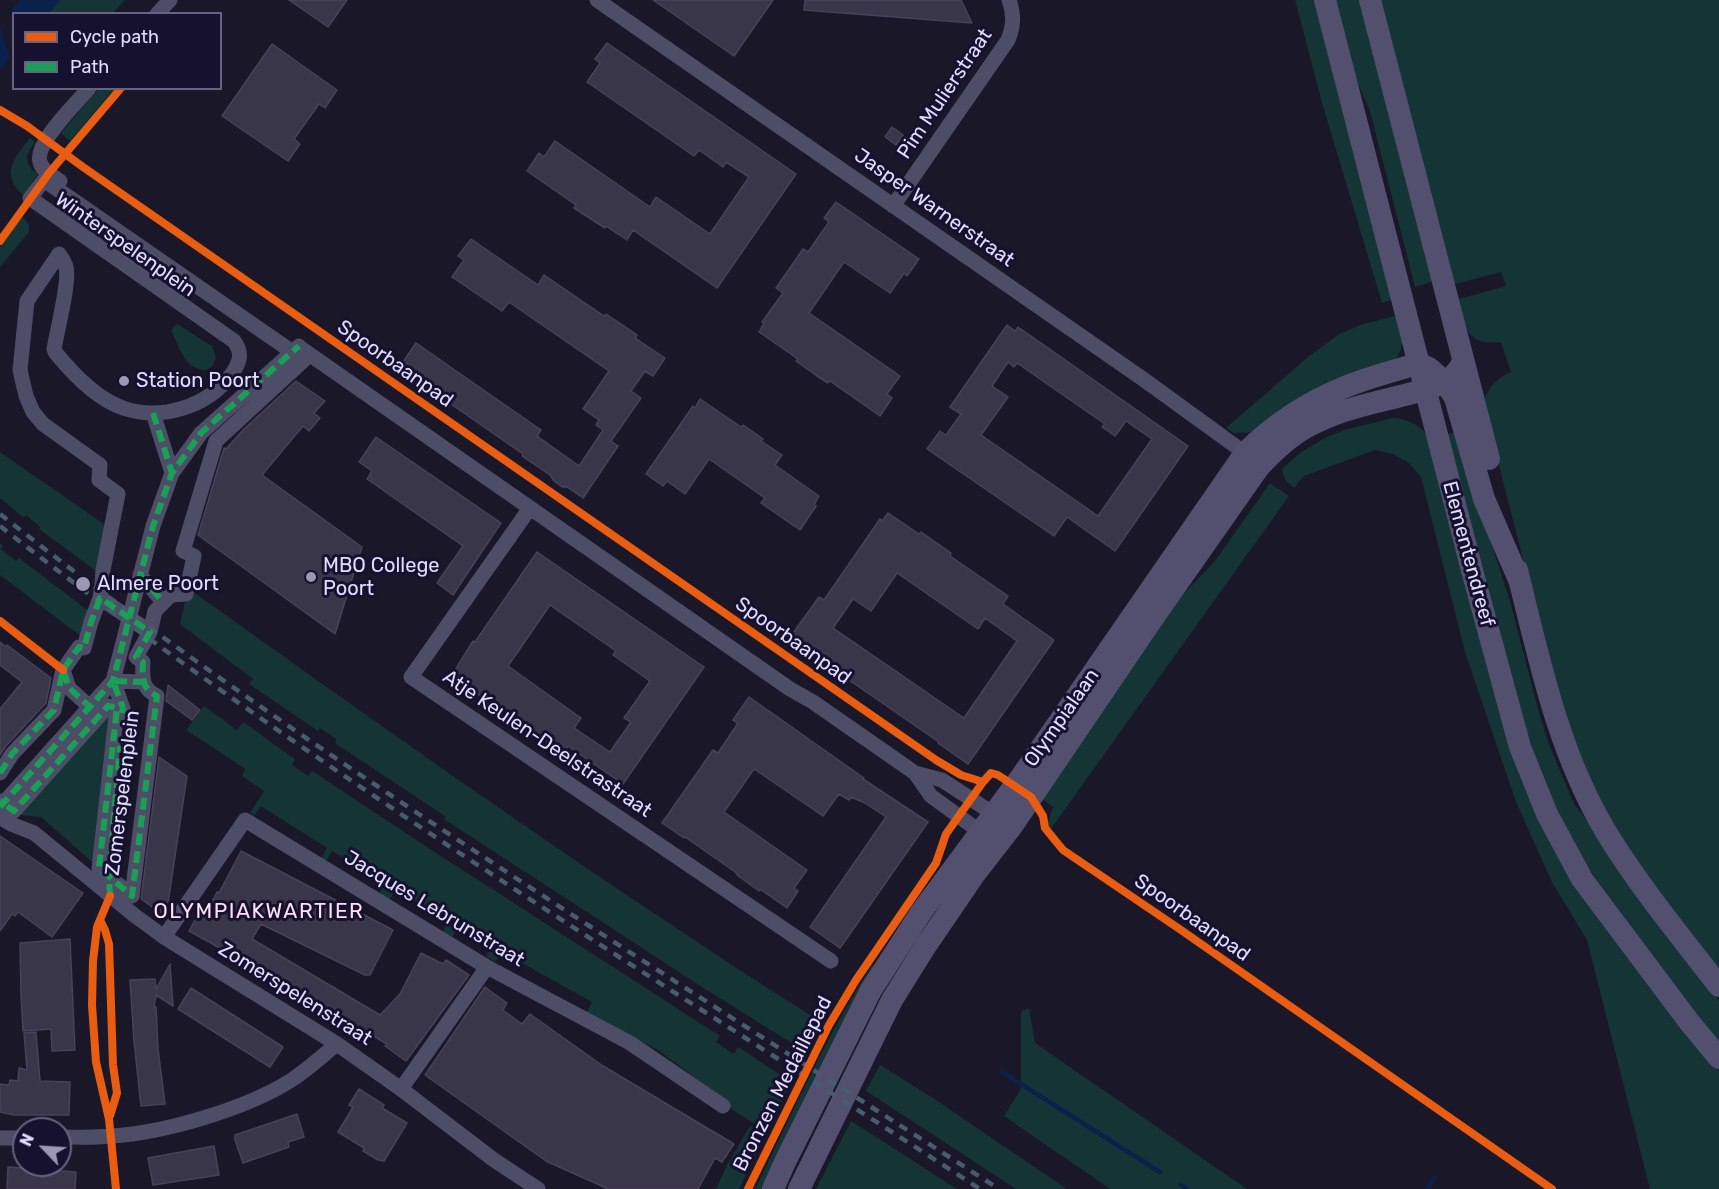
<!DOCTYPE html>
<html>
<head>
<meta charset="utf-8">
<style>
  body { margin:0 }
  #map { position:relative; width:1719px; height:1189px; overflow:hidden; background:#1a1728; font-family:Rubik,sans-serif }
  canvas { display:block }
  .legend { position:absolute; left:12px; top:12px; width:210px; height:78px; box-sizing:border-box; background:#16112e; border:2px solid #686382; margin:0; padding:8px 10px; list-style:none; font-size:18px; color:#e2ddff }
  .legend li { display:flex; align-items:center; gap:12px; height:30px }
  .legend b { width:30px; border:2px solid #686382 }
  .north { position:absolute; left:12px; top:1117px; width:60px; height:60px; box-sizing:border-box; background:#16112e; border:2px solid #686382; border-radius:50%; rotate:295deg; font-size:16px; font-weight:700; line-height:24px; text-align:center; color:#e2ddff }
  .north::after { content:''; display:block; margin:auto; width:21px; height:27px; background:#9c98b4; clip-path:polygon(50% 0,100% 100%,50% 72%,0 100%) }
</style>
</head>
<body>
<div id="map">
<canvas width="1719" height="1189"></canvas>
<ul class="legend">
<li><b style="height:8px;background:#e95d12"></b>Cycle path</li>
<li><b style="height:8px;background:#1a9f57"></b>Path</li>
</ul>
<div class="north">N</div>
</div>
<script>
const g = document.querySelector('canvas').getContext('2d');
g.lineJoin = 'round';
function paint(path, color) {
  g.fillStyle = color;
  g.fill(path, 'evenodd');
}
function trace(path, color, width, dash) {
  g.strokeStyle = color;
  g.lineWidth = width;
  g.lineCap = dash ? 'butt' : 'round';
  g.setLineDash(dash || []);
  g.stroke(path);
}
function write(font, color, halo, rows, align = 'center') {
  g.font = font + ' Rubik,sans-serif';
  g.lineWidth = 6;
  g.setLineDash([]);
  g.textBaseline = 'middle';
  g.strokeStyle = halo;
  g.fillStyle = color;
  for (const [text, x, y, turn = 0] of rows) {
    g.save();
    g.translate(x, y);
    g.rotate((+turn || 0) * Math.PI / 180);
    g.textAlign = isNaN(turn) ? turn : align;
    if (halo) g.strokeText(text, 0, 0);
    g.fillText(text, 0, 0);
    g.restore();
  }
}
const green = new Path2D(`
  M60,0H125L113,13L48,14Z
  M1295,0H1317L1395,299L1382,303L1323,106Z
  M1334,0H1361L1434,281L1415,287L1370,111L1355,77Z
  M1378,0H1719V972L1643,873L1599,803L1558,696L1483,403C1489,387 1495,379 1511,372L1501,342C1466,346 1466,327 1455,300L1506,286L1501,272L1451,285Z
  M99,88L114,89L70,141L61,133Z
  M30,138L35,142C25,155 23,164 38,174L23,195C0,174 14,158 30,138Z
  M22,217L29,224V232L0,267V247Z
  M1399,315C1402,333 1406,344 1395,361L1258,432L1234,433L1226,428L1308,357L1338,335L1360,325Z
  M177,324L212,346L216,357C214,363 212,370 204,370C184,369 179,345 171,330Z
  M1393,418C1407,419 1418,424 1427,435L1494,681L1592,906L1719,1071V1189H1650L1587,940L1552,882L1516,802L1465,652L1421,477L1409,463L1393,454L1375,450L1304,476L1294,488L1285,480L1282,469L1301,452L1327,437L1344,430Z
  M1459,431L1483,518L1510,601L1538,709L1548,742L1574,804L1598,834L1719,1001V1044L1581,859L1533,760L1446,435Z
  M0,452L111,529L99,573L39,529L40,527L26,515L24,518L0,498Z
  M1270,483L1289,496L1050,830L1047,825L1053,807L1038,796L1170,608L1215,561Z
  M0,543L3,546L1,549L16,561L19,558L94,615L87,641L0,575Z
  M188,588C396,737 605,885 821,1022L806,1052L702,987L444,819L445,816L335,743L336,739L320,728L318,731L249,684L253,679L180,624Z
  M108,706L117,708L99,868L41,817L20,815Z
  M204,706L237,730L243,722L295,759L292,765L308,776L312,771L427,847L720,1036L716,1042L734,1054L738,1047L791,1082L768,1129L752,1122L725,1105L727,1101L658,1050L586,1013L592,1002L502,952L495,962L486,956L491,946L459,927L452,937L443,932L448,921L396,890L389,900L379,894L385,883L332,851L326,862L321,858L327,848L261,806L254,816L250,813L264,791L242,776L245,769L186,730Z
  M872,965L878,969L769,1189H755C792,1114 826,1036 872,965Z
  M1029,1008L1035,1043L1247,1189H1110L1004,1116L1021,1089V1012Z
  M880,1065L933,1098L1067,1189H1016L866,1091Z
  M851,1121L957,1189H816Z
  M750,1126L766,1133L739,1189H716L727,1165Z`);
const water = new Path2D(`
  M20,0H60L48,13L14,14L13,54L0,70V23Z`);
const pier = new Path2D(`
  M10,7L14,19V59L11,62L0,26V18Z`);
const stream = new Path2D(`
  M1002,1072L1160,1172
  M1181,1185L1187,1189
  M1427,1189L1435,1177`);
const building = new Path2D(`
  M289,0H347L328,27Z
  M653,0H773L734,56Z
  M805,0H961L972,23L804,10Z
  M607,43L796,174L717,288L633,230L627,240L606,226L605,228L574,208L576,205L527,171L539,153L544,157L555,141L650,207L656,197L710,234L749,177L726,162L723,167L699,150L694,156L587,82L600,63L595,59Z
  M272,44L337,90L325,108L319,104L294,139L300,144L288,161L222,116Z
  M892,127L903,135L896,145L885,137Z
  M836,202L919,259L907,276L904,273L890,293L844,262L809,313L900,376L887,394L892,398L880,416L830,381L828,383L817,376L796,361L798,359L759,332L764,323L762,322L783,293L776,288L803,249L808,252L829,222L824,218Z
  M471,239L538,285L544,275L604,316L606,314L627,328L637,335L635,338L665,358L653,376L645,371L631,391L641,398L611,441L618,446L583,498L567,487H562L554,481L550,475L522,456L523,454L399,368L416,343L541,430L537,436L579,466L603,430L596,425L599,420L583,409L609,371L509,302L502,311L452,277L464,260L458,256Z
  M1007,325L1015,331L1018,327L1188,446L1115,551L1067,517L1054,536L927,449L940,431L946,435L961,414L950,407ZM1008,362L1014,367L1017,363L1105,424L1102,427L1115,436L1126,421L1152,439L1098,516L981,435L1008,397L992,386Z
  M296,381L325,401L314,413L320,418L309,431L303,426L262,475L362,547L335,634L198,535L224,448L226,449L244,429Z
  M700,399L741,427L743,425L763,439L761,441L782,455L775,465L819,496L814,505L816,506L800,530L761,503L765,498L709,459L685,494L667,481L663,486L646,474L693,406L695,408Z
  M376,437L501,523L453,595L437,583L463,546L367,479L372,471L359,462Z
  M888,513L919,534L921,532L951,553L950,556L1008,596L1003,604L1054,640L968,764L938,743L939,742L814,656L813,658L788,640L819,597L824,600L880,519L882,521ZM897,573L978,629L985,618L1017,641L964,718L833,628L853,599L871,611Z
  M537,552L704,667L623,784L568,746L563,753L536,734L525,729L452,675L473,641L475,642ZM550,605L616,651L613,655L650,681L624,718L631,722L610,752L574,728L581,718L508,666Z
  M0,642L6,647L7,645L51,678L46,703L5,747L0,755V709L22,682L0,665Z
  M168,685L200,710L192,720L166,701Z
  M749,697L864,778L863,779L928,822L840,948L810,927L886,817L865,803L851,797L849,800L839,794L823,816L754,769L724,812L807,870L794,888L798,891L787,908L760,889L759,891L737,875L738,874L685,837L684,838L662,823L713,750L718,753L738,723L733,720Z
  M159,757L187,776L166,917L141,899Z
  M0,836L83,893L52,937L18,912L15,916L12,914L0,931Z
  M241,851L393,930L370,975H365L261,924L252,939L380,1015L400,994L421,953L443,964L446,960L469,975L406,1061L385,1046L387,1044L285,984L189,931L201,909L207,912L217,892L219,893Z
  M70,939L75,1050L52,1051L51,1029L23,1031L21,995L20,943Z
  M170,964L173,1006L156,995L154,1007H156L158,1049L165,1104L141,1106L134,1041L130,980L155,979L156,989Z
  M485,987L507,1003L503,1010L522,1024L530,1014L603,1066L734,1144L722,1162L715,1158L698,1189H608L546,1161L425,1075Z
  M191,988L283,1047L270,1067L178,1009Z
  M36,1032L40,1081L70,1082L69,1115H14L0,1112V1084L9,1085L10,1080L18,1081L19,1068L27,1070L24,1033Z
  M359,1089L384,1105L382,1108L407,1123L384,1161L378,1160L363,1151L364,1148L338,1132L353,1107L349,1105Z
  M297,1114L304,1137L288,1142L289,1147L243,1163L235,1140V1135Z
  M214,1146L219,1175L153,1185L148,1158Z
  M8,1167L76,1172L75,1189H7Z`);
const street = new Path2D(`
  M597,0L1143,379L1245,453L1250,458
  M157,14L170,0
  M44,180L304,360L216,441L183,551L194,556L186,594L171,595L155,611L150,632L100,598L102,585L103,570L118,494L99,480L100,465L43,424L33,412L26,396L20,370L27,301L59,254C62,258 65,262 66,267C70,281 57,331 54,349L55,352C72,373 97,399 123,408C161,421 207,407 231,375C240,363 243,353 234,341L30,198Z
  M60,181C53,176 42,171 40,162C34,143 77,103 89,88
  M893,206L1008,40C1014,25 1014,15 1009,0
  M299,347L790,689L813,702L915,773L942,780L1000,818
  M153,413L172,473
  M530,508L411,677L831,961
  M140,575L163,602
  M63,670L69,688L90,707
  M122,716L123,708L113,681L144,682
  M0,773L12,754L54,710L63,670L79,647L84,648L91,622L100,598L107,603
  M915,773L931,796L986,836
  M0,801L14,811L108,706L117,708L99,868L132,896L157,696C142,689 142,678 143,662L136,657L150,632L142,627
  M0,807L113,681L153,526L172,473L201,433L299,346
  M0,817L11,824L34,833L134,915L164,937L337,1044L401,1089L494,1160L538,1189
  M164,937L245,820L487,967L630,1043L723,1106
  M401,1089L487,967
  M60,1137C77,1137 94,1138 111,1136C164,1133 245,1109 290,1081C307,1070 322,1056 337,1044
  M0,1138H24`);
const secondary = new Path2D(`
  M1325,0L1473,574L1520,747L1547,814L1582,879L1690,1023L1719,1058
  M1370,0L1489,459
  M1517,570C1539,659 1558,752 1606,832C1639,886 1680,936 1719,986
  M773,1189L785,1162L871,990L922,911L1021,777L1245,453C1273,425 1308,402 1345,387C1369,377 1395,371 1419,363L1429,368L1445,382L1455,398L1484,499L1520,582
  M799,1189L892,1000L925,947L974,875L1012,826L1151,621L1259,467C1276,449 1294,432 1317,422C1343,409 1373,403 1401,396C1415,392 1432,389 1445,382C1453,377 1459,370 1463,362`);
const rail = new Path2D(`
  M0,514C168,647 346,767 525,884C682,987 841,1087 999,1189
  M0,526C311,770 650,974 980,1189`);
const quiet = new Path2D(`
  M153,413L172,473
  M140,575L163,602
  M64,672L69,688L90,707
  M122,713L123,708L113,681L144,682
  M0,773L12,754L54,710L63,670L79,647L84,648L91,622L100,598L150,632L136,657L143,662C142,678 142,689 157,696L132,896L99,868L117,708L108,706L14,811L0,801
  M0,807L113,681L153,526L172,473L201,433L299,346
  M110,896L109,876L120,746`);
const cycleway = new Path2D(`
  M0,110L27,126L83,167L936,760L961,775L983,782L991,773L998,775L1031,797L1043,816L1045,828L1063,850L1181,930L1552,1189
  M0,241L49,173L121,88
  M0,621L63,670
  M110,896L97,927L93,961L92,1005L96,1062L109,1119L116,1189
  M100,920L105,930L109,944L113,1065L117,1093L110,1116
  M748,1189L829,1025L856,980L936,863L946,834L983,782`);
const markers = [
  [124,381,6,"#9c98b4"],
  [311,577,6,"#9c98b4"],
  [83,584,8,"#9c98b4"]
];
const streetNames = [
  ["Pim Mulierstraat",945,94,-56],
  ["Jasper Warnerstraat",934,208,35],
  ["Winterspelenplein",125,245,35],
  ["Spoorbaanpad",395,364,35],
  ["Elementendreef",1468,554,75],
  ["Spoorbaanpad",793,641,35],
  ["Olympialaan",1062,718,-55],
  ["Atje Keulen-Deelstrastraat",547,744,34],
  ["Zomerspelenplein",123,793,-83],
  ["Jacques Lebrunstraat",434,909,31],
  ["Spoorbaanpad",1192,918,35],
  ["Zomerspelenstraat",295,994,32],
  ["Bronzen Medaillepad",783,1084,-63]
];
const poiNames = [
  ["Station Poort",136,381],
  ["MBO College",323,566],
  ["Poort",323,589],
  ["Almere Poort",97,584]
];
const neighbourhoodNames = [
  ["OLYMPIAKWARTIER",259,912]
];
paint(green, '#143436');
paint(water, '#0b204b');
paint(pier, '#1a1728');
trace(stream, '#0b204b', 4.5);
paint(building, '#3a3649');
trace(building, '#47425a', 1.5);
trace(street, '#4e4d68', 15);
trace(secondary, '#52506e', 22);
trace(rail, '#485c70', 4.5, [9, 8]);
trace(quiet, '#1a9f57', 6, [12, 6]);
trace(cycleway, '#e95d12', 8);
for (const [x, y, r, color] of markers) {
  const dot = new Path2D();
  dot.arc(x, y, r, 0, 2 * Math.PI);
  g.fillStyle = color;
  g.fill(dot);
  trace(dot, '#16112e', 2);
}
write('20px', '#e2ddff', '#16112e', streetNames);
write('20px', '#e2ddff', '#16112e', poiNames, 'left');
g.letterSpacing = '1.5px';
write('21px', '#ffdff3', '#16112e', neighbourhoodNames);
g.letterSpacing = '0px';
</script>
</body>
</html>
